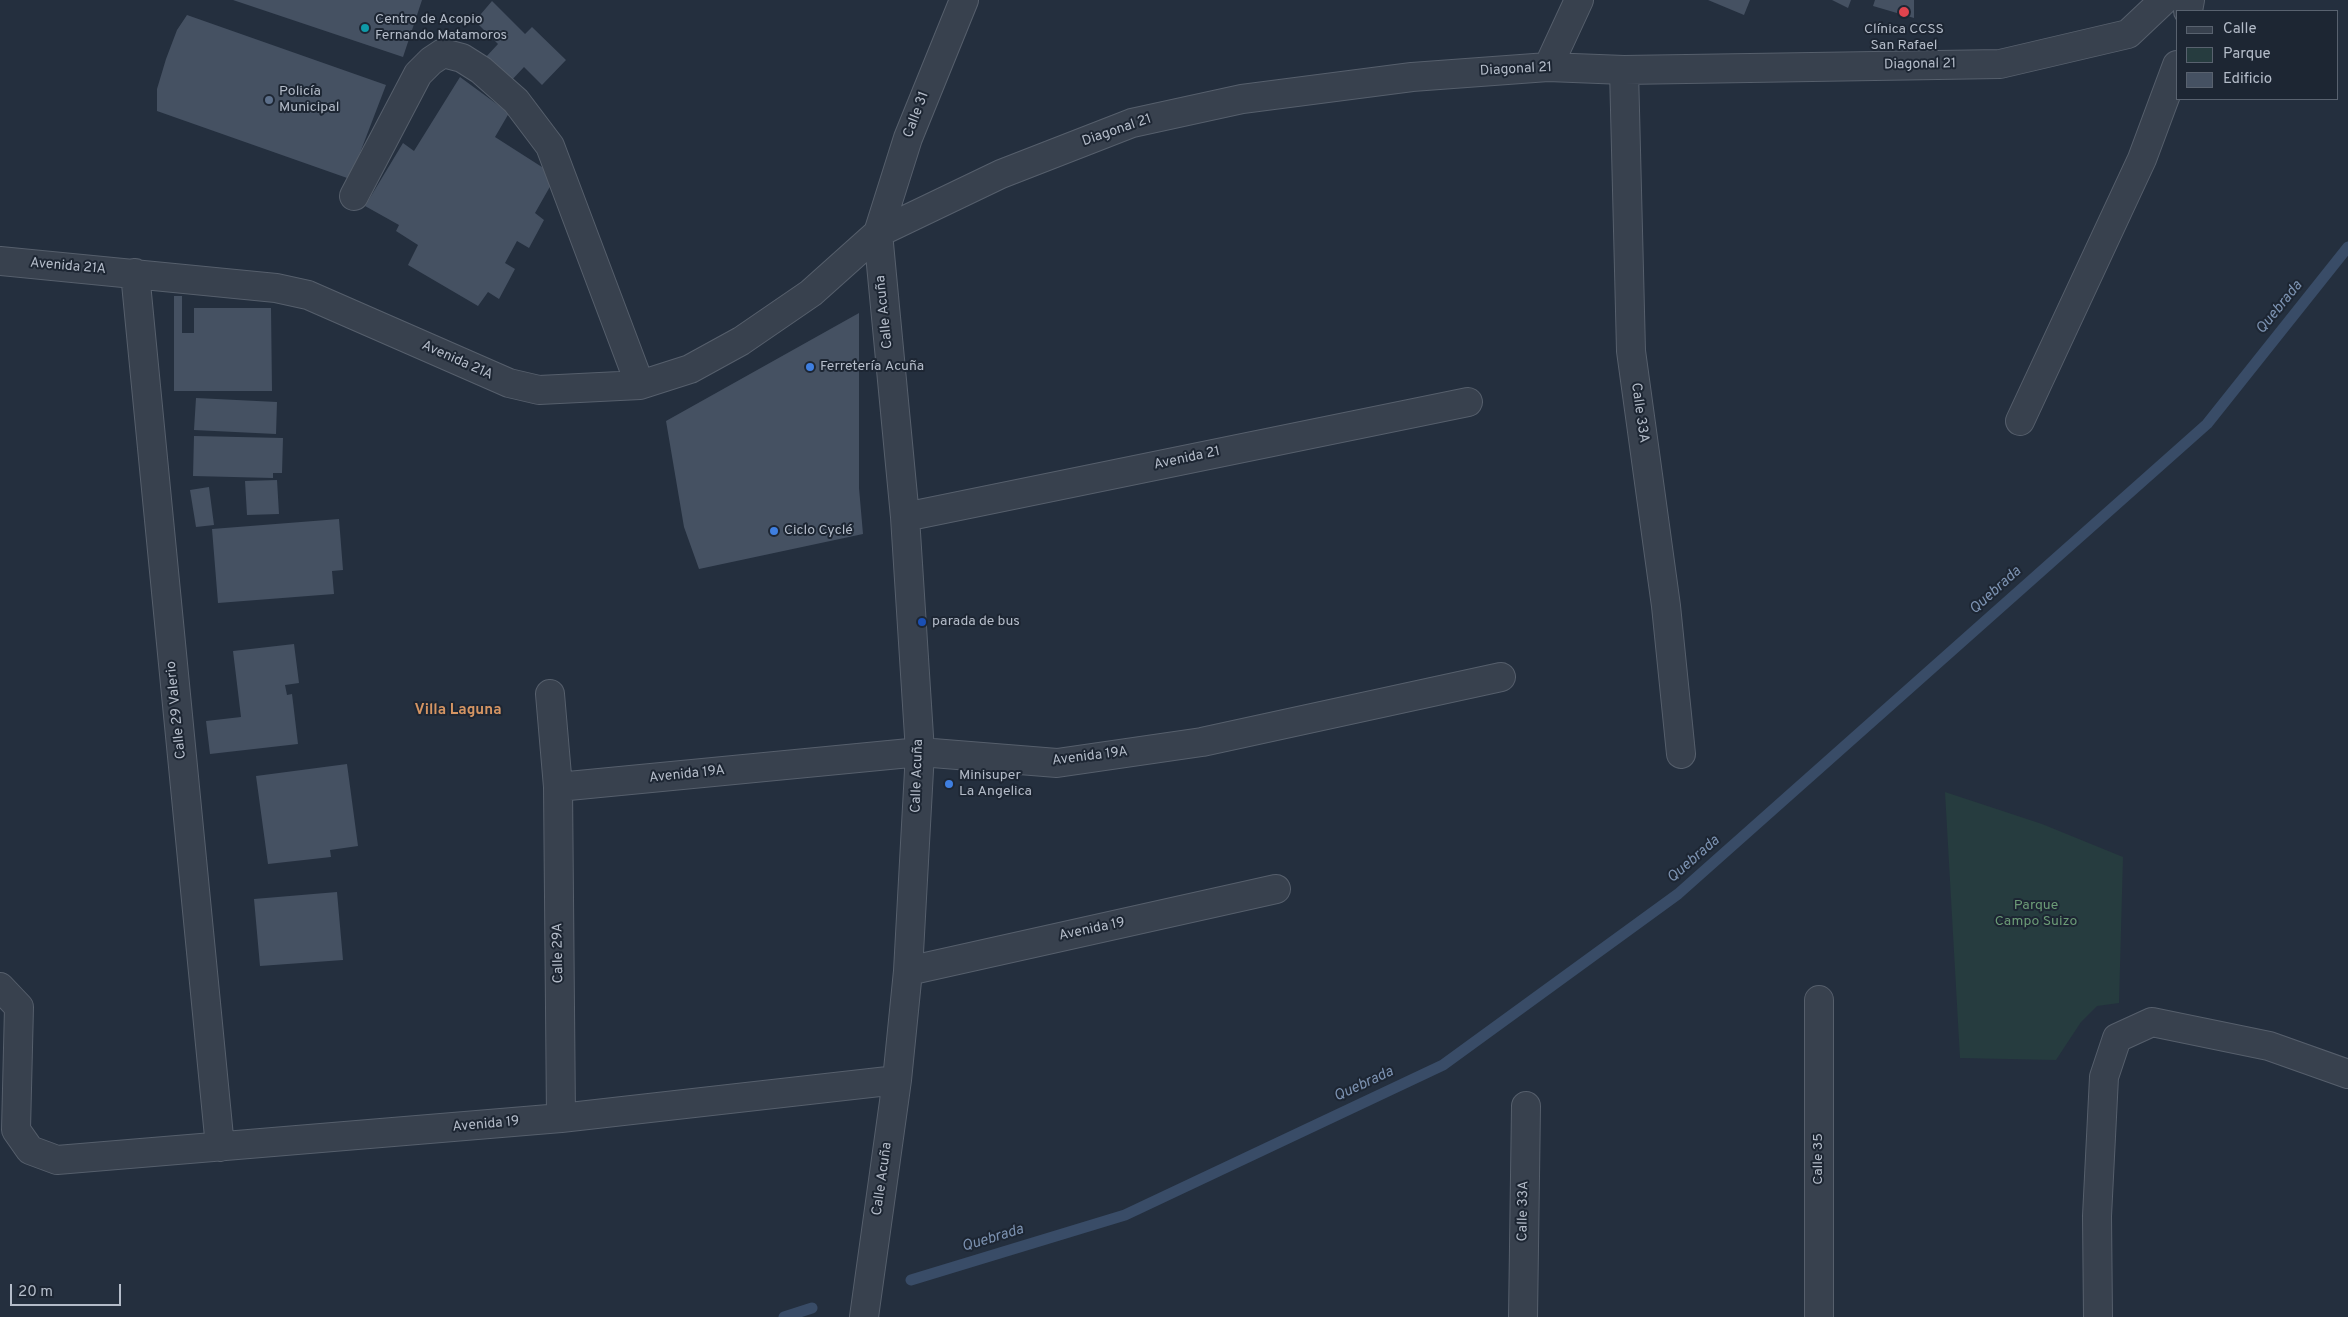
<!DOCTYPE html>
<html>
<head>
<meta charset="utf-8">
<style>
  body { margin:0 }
  #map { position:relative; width:2348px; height:1317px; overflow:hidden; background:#242f3e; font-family:Overpass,sans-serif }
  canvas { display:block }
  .legend { position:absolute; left:2176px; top:10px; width:162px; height:90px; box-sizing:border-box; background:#1d2633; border:1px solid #59626f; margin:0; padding:6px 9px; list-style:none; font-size:15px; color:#b4bcc9 }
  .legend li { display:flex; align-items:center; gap:10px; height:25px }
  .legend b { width:25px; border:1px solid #59626f }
  .scale { position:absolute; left:10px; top:1284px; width:111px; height:22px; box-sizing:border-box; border:2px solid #b4bcc9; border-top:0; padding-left:6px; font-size:15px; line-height:18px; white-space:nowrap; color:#b4bcc9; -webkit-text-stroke:4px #1d2633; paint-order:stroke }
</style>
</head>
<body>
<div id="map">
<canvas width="2348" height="1317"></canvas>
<ul class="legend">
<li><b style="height:6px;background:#38414e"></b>Calle</li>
<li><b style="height:14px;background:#263c3f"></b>Parque</li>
<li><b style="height:14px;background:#455162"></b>Edificio</li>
</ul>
<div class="scale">20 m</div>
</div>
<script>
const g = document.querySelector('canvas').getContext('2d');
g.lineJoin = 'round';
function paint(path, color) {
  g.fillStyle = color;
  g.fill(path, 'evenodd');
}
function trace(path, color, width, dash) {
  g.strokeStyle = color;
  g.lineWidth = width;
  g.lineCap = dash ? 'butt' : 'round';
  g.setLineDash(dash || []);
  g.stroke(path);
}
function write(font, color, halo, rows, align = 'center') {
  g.font = font + ' Overpass,sans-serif';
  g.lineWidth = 4;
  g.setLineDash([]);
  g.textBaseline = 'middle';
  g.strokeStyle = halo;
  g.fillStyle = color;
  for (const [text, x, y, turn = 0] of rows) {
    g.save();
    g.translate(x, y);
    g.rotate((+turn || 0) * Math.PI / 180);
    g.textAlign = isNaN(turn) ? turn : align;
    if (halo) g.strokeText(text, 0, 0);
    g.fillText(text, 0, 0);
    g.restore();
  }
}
const green = new Path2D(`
  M1945,792L2042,824L2123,857L2119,1003L2097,1006L2081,1022L2056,1060L1960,1058Z`);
const stream = new Path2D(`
  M911,1280L1125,1215L1443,1065L1678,894L2207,424L2348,247
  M784,1317L812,1308`);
const building = new Path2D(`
  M233,0H422L403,57Z
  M1708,0H1750L1744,15Z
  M1832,0H1851L1848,8Z
  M1875,0H1914V18L1873,6Z
  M492,1L525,34L532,27L566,60L542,85L524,67L510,82L485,58L498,44L475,21Z
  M187,15L386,85L350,179L157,111V89L166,59L177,30Z
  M460,77L509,113L495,137L556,176L535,213L544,220L529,248L517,241L505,263L515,269L499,299L488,292L478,306L408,265L418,245L396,231L399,225L365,206L403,143L414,151Z
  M174,296H182V333H194V308H271L272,391H174Z
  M859,313V488L863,534L699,569L684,527L666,421Z
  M196,398L277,402L276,434L194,430Z
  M194,436L283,438L282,473H273V478L193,476Z
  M277,480L279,514L247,515L245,481Z
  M209,487L214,525L196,527L190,490Z
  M339,519L343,570L332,571L334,594L218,603L212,529Z
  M294,644L299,683L285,685L287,695L292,694L298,744L210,754L206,721L241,717L233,651Z
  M347,764L358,846L330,850L331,857L268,864L256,776Z
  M337,892L343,960L260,966L254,899Z`);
const minor = new Path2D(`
  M2188,11L2190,0
  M1548,67L1579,0
  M1624,70L1631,351L1666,606L1681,754
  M354,196L418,74L431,61L443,53L462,58L481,70L516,101L550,146L640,385
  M0,261L276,288L308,295L509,383L539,390L640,385L690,369L741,341L811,293L878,233L1001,174L1132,123L1242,99L1412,77L1548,67L1624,70L2000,64L2128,34L2164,0
  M135,273L220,1147
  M2020,421L2142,159L2177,65
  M905,517L1468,402
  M550,694L558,787L920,752L1057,763L1202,742L1501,677
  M558,787L561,1118
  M908,971L1276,889
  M0,987L19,1007L16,1130L30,1150L57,1160L561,1118L897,1080
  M1819,1000V1317
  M864,1317L897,1080L908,971L920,752L905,517L878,233L908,138L964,0
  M1523,1317L1526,1106
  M2098,1317L2097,1216L2104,1077L2117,1038L2152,1022L2269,1046L2348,1074`);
const markers = [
  [1904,12,6,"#e0444e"],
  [365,28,5,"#0f9aa8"],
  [269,100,5,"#5c6f8a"],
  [810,367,5,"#3f7fe0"],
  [774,531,5,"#3f7fe0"],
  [922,622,5,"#1a4fb4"],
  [949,784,5,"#3f7fe0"]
];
const poiNames = [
  ["Centro de Acopio",375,20],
  ["Fernando Matamoros",375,36],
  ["Clínica CCSS",1904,30,"center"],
  ["San Rafael",1904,46,"center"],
  ["Policía",279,92],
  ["Municipal",279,108],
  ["Ferretería Acuña",820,367],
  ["Ciclo Cyclé",784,531],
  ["parada de bus",932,622],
  ["Minisuper",959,776],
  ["La Angelica",959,792]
];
const streetNames = [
  ["Diagonal 21",1920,65,-1],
  ["Diagonal 21",1516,70,-3],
  ["Calle 31",917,115,-69],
  ["Diagonal 21",1117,131,-19],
  ["Avenida 21A",68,267,5],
  ["Calle Acuña",885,312,-96],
  ["Avenida 21A",457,361,24],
  ["Calle 33A",1639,413,82],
  ["Avenida 21",1187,459,-12],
  ["Calle 29 Valerio",177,710,-96],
  ["Avenida 19A",1090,757,-7],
  ["Avenida 19A",687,775,-6],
  ["Calle Acuña",918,776,-88],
  ["Avenida 19",1092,930,-12],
  ["Calle 29A",559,953,-91],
  ["Avenida 19",486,1125,-5],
  ["Calle 35",1819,1159,-90],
  ["Calle Acuña",883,1179,-82],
  ["Calle 33A",1524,1211,-89]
];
const parkNames = [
  ["Parque",2036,906],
  ["Campo Suizo",2036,922]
];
const waterNames = [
  ["Quebrada",2280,308,-51],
  ["Quebrada",1996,591,-42],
  ["Quebrada",1694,860,-41],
  ["Quebrada",1364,1085,-25],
  ["Quebrada",993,1239,-17]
];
const neighbourhoodNames = [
  ["Villa Laguna",458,711]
];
paint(green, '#263c3f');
trace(stream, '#394c67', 11);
paint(building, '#455162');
trace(minor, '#565f6c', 30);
trace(minor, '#38414e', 28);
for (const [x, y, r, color] of markers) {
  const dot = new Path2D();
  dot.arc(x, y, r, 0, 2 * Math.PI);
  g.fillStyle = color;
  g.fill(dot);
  trace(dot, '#1d2633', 2);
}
write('14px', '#b4bcc9', '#1d2633', poiNames, 'left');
write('14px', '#b4bcc9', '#1d2633', streetNames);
write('14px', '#6b9a76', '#1d2633', parkNames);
write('italic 15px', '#7c92b1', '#1d2633', waterNames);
write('bold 15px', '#d59563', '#1d2633', neighbourhoodNames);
</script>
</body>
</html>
